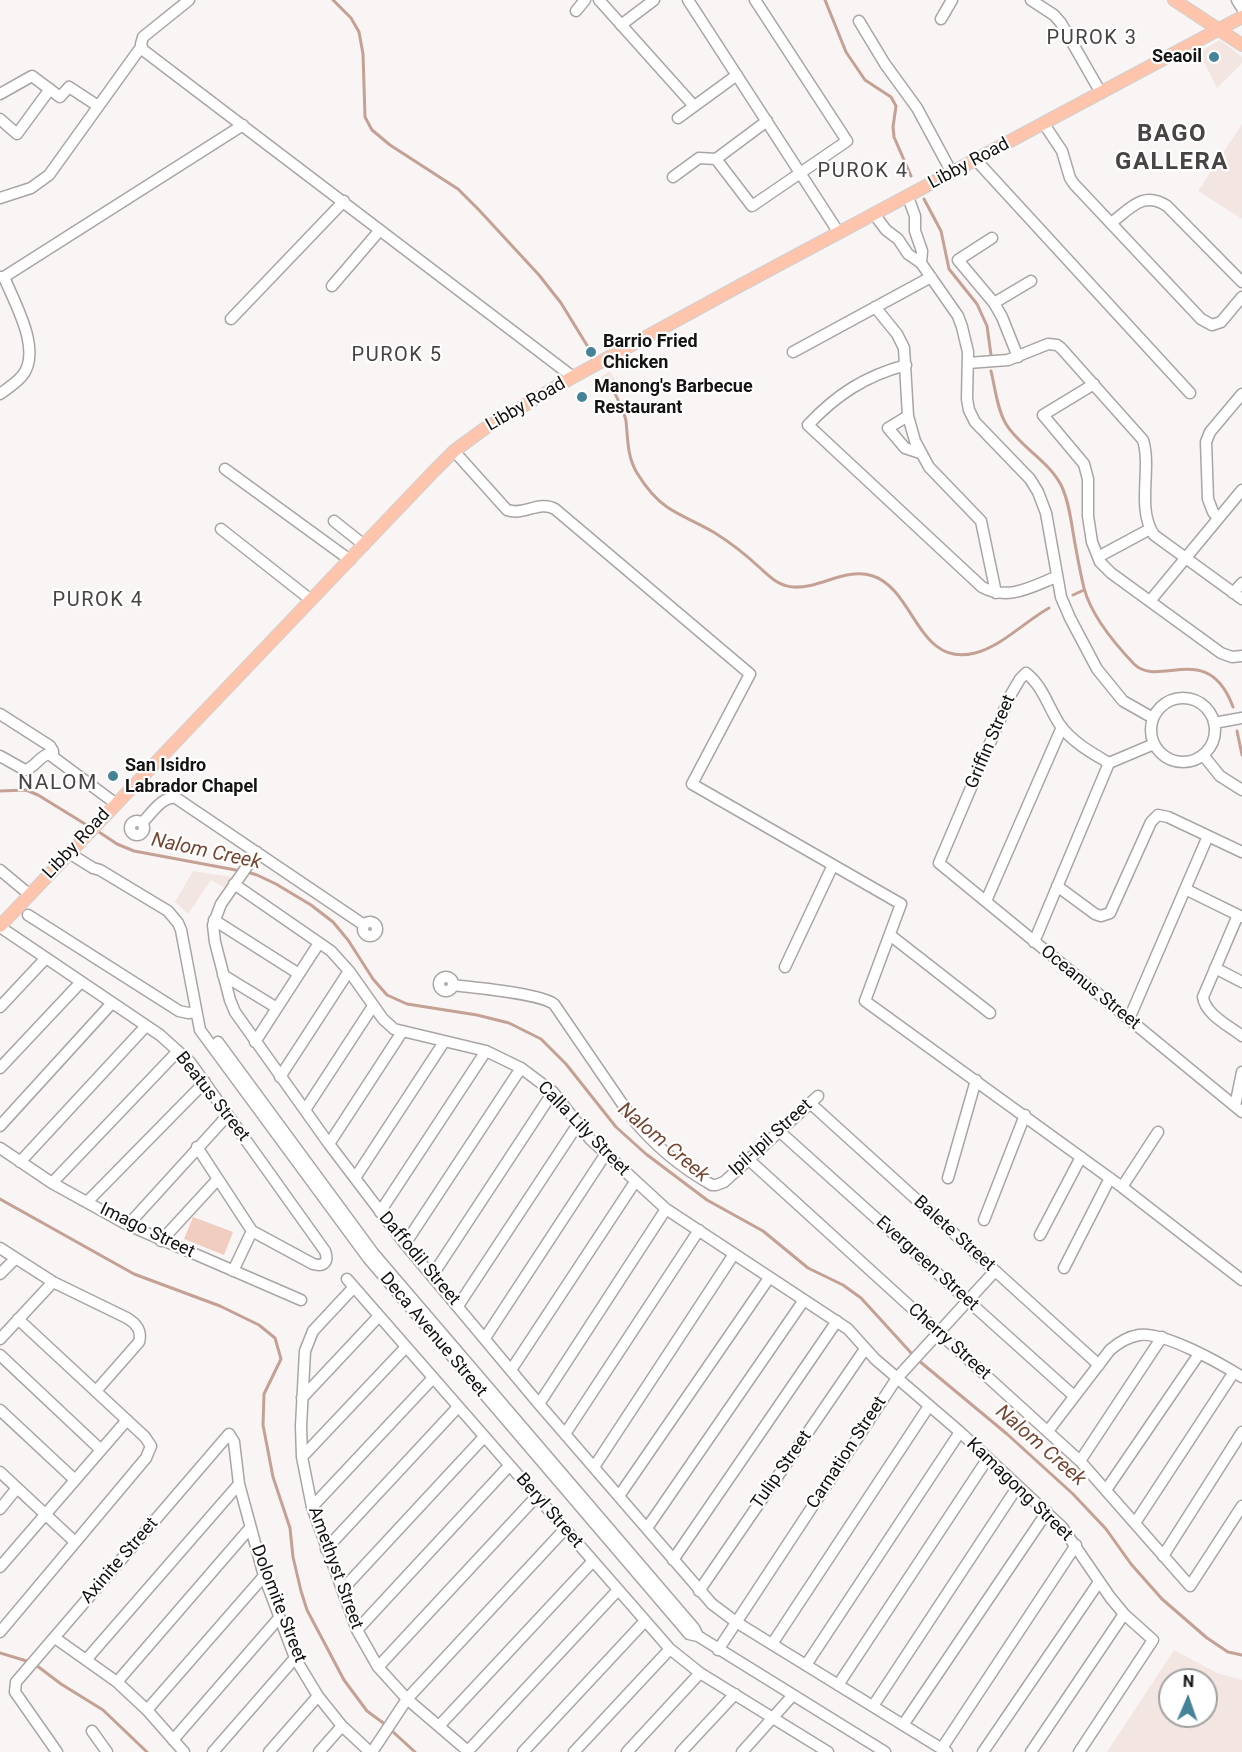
<!DOCTYPE html>
<html>
<head>
<meta charset="utf-8">
<style>
  body { margin:0 }
  #map { position:relative; width:1242px; height:1752px; overflow:hidden; background:#f9f5f4; font-family:Roboto,sans-serif }
  canvas { display:block }
  .north { position:absolute; left:1158px; top:1668px; width:60px; height:60px; box-sizing:border-box; background:#fff; border:2px solid #a1a1a0; border-radius:50%; rotate:2deg; font-size:16px; font-weight:700; line-height:24px; text-align:center; color:#141312 }
  .north::after { content:''; display:block; margin:auto; width:21px; height:27px; background:#458398; clip-path:polygon(50% 0,100% 100%,50% 72%,0 100%) }
</style>
</head>
<body>
<div id="map">
<canvas width="1242" height="1752"></canvas>
<div class="north">N</div>
</div>
<script>
const g = document.querySelector('canvas').getContext('2d');
g.lineJoin = 'round';
function paint(path, color) {
  g.fillStyle = color;
  g.fill(path, 'evenodd');
}
function trace(path, color, width, dash) {
  g.strokeStyle = color;
  g.lineWidth = width;
  g.lineCap = dash ? 'butt' : 'round';
  g.setLineDash(dash || []);
  g.stroke(path);
}
function write(font, color, halo, rows, align = 'center') {
  g.font = font + ' Roboto,sans-serif';
  g.lineWidth = 4.5;
  g.setLineDash([]);
  g.textBaseline = 'middle';
  g.strokeStyle = halo;
  g.fillStyle = color;
  for (const [text, x, y, turn = 0] of rows) {
    g.save();
    g.translate(x, y);
    g.rotate((+turn || 0) * Math.PI / 180);
    g.textAlign = isNaN(turn) ? turn : align;
    if (halo) g.strokeText(text, 0, 0);
    g.fillText(text, 0, 0);
    g.restore();
  }
}
const built = new Path2D(`
  M1220,40L1242,57V63L1217,88L1199,52Z
  M1242,124V219L1198,191Z
  M610,371L620,388L608,394L599,378Z
  M193,871L232,877L225,888L211,880L188,914L175,902Z
  M1174,1650L1217,1673L1242,1680V1752H1107ZM1170,1680H1206V1716H1170Z`);
const green = new Path2D(`
  M193,1217L233,1232L224,1255L184,1239Z`);
const stream = new Path2D(`
  M333,0L351,18L359,32L363,54L365,117L372,130L390,145L458,189L479,210L539,275L561,303L588,347
  M825,0L846,52L865,80L891,97L896,106L893,127L894,137L911,176
  M924,199L941,231L949,269L977,304L987,326L991,355
  M991,371C995,387 997,409 1006,424C1020,447 1048,460 1061,485C1069,501 1071,521 1074,538C1077,555 1080,572 1084,588C1091,615 1115,644 1134,664C1159,689 1208,639 1233,707
  M614,391C618,401 624,410 626,421C628,440 627,456 637,473C645,486 654,498 667,507C682,517 700,524 715,533C731,543 745,554 759,567C769,576 778,586 793,587C820,589 845,567 873,576C915,590 918,668 975,653C1002,646 1024,622 1049,608
  M1073,595L1084,590
  M1237,731L1242,755
  M0,791L26,790L38,795L90,827
  M96,830L117,844L134,851L241,871
  M247,872L257,875L276,884L311,905L333,922L348,940L373,979L387,995L407,1004L477,1015L509,1023L541,1039L566,1064L616,1127L646,1154L707,1200L763,1231L808,1268L843,1285L861,1298L913,1355
  M0,1199L134,1274L220,1306L259,1325L275,1338L281,1359L264,1394L263,1425L273,1477L290,1528L293,1557L301,1591L307,1610L344,1680L367,1711L386,1725
  M918,1360L1007,1434L1073,1494L1106,1529L1131,1564L1162,1599L1207,1638L1228,1652L1242,1655
  M0,1653L30,1662
  M36,1665L61,1684L103,1710L147,1752
  M391,1730L415,1752`);
const minor = new Path2D(`
  M189,0L143,37L141,44L143,50L573,377
  M599,0L694,106
  M688,0L839,233
  M1031,0L1054,15L1061,23L1101,93
  M1237,0L1242,8
  M576,11L585,0
  M941,19L952,0
  M859,21L885,64L917,108L952,173
  M621,25L654,0
  M0,94L32,76L60,97L69,87L98,106
  M678,118L737,75
  M0,119L17,134L50,89
  M1044,124L1062,151L1070,178L1074,184L1201,319L1212,325L1221,322L1242,297
  M716,159L752,206L847,141L755,0
  M716,159L767,121
  M976,160L1190,393
  M673,177L699,158L716,159
  M908,197L915,216V231L922,251L921,263
  M0,198L31,188L49,175L141,47
  M874,214L886,230L898,239L908,254L921,263L958,316L962,327L968,352L967,399L969,410L975,422L1030,479L1038,492L1046,513L1061,597L1070,618L1097,669L1123,701L1153,718
  M1111,223C1130,209 1143,190 1167,206L1242,282
  M992,238L958,260L994,303L1002,317L1018,357
  M0,277H4L243,125
  M332,286L380,230
  M994,303L1031,281
  M875,307L897,334L904,348L908,416L915,441L929,467L981,521L996,593
  M231,319L344,201
  M793,352L931,277
  M968,363L1008,360L1048,344L1057,345L1061,348L1143,440C1152,470 1136,508 1154,535L1242,599
  M906,365C865,376 836,395 808,425L982,587C1008,601 1031,587 1056,577
  M1094,384L1043,415L1084,464L1088,479V516L1092,542L1100,562L1111,573L1221,653L1232,657L1242,656
  M0,394C7,389 16,383 22,376C43,351 14,302 4,277
  M908,416L888,428L905,448L920,453
  M454,451L507,510C524,516 539,500 555,509L750,674L692,784L901,904L865,1001L1122,1187L1242,1280
  M225,469L350,560
  M1218,518L1213,512L1208,499L1206,442L1210,432L1242,394
  M334,521L364,545
  M221,529L311,600
  M1098,557L1150,529
  M1233,593L1242,583
  M1150,601L1242,490
  M1151 730a32 32 0 1 1 64 0a32 32 0 1 1-64 0Z
  M0,714L50,746L53,751V756
  M1214,723L1242,718
  M1203,755L1220,776L1242,790
  M0,756L25,770C35,768 39,756 49,754L115,803
  M1109,763C1092,753 1072,742 1060,725C1048,707 1043,686 1026,673L1020,679L1010,696L939,863L1242,1112
  M130 828a7 7 0 1 1 14 0a7 7 0 1 1-14 0Z
  M142,823C151,814 163,795 176,798L364,925
  M257,852L221,904L213,925L215,942L230,1000L235,1012L329,1144L405,1244L539,1404L712,1604L736,1622L947,1752
  M69,853L93,868L100,870L168,911L178,923L181,930L200,1030L368,1258L684,1628L689,1634L698,1636L885,1752
  M0,870L30,895
  M234,884L331,951L349,971L383,1019L394,1029L486,1051L521,1068L553,1092L590,1139L666,1209L848,1329L875,1359L960,1432L1062,1527L1110,1597L1124,1614L1153,1640L1079,1752
  M1057,886L1095,914L1101,916L1110,913L1151,822L1158,815L1168,817L1242,852
  M1185,889L1242,917
  M986,901L1062,727
  M28,915L179,1011L188,1013L196,1012
  M1238,915L1203,997C1205,1014 1229,1026 1242,1036
  M214,920L299,974
  M363 929a7 7 0 1 1 14 0a7 7 0 1 1-14 0Z
  M0,927L160,1035L190,1062L325,1251C329,1262 324,1267 313,1264L252,1231L197,1147
  M890,935L990,1013
  M1034,942L1109,763L1154,744
  M785,967L833,865
  M1215,968L1242,982
  M223,975L277,1008
  M439 984a7 7 0 1 1 14 0a7 7 0 1 1-14 0Z
  M453,985C476,988 538,993 554,1004L632,1118C654,1145 682,1168 712,1185H716L724,1182L818,1096
  M0,1007L46,958
  M1129,1019L1208,836
  M218,1042L374,1254L694,1628L698,1636
  M255,1042L319,943
  M0,1068L81,982
  M280,1077L349,971
  M810,1103L1099,1365
  M1235,1106L1242,1072
  M305,1110L373,1006
  M0,1126L112,1003
  M779,1131L1074,1396
  M329,1144L402,1032
  M0,1148L52,1183L128,1225L301,1300
  M748,1159L1080,1461L1190,1586L1242,1506
  M20,1162L146,1026
  M355,1178L444,1042
  M948,1178L976,1080
  M52,1183L178,1051
  M1122,1187L1158,1132
  M87,1202L205,1082
  M380,1212L486,1051
  M984,1220L1025,1115
  M128,1225L228,1115
  M1040,1235L1081,1157
  M161,1241L218,1179
  M405,1244L521,1068
  M0,1248L53,1282L127,1318C137,1324 142,1331 139,1342L96,1391
  M1064,1268L1110,1178
  M233,1271L252,1231
  M0,1274L15,1259
  M432,1276L553,1092
  M347,1279L670,1649L700,1673L828,1752
  M354,1287L313,1331L305,1351L301,1426L302,1457L312,1507L357,1630L378,1667L407,1699L469,1752
  M458,1306L578,1124
  M485,1338L605,1155
  M0,1339L53,1282
  M0,1355L101,1450
  M511,1370L635,1182
  M302,1398L379,1316
  M539,1404L666,1209
  M0,1410L75,1480
  M1048,1431L1110,1350C1118,1343 1127,1337 1139,1335C1163,1331 1220,1363 1242,1377
  M565,1434L699,1230
  M302,1457L406,1347
  M1080,1461L1162,1337
  M594,1467L734,1254
  M0,1472L75,1542
  M1106,1490L1199,1354
  M619,1496L769,1278
  M312,1507L433,1378
  M0,1509L17,1488
  M1135,1523L1234,1372
  M647,1528L804,1300
  M326,1549L458,1407
  M1163,1556L1242,1432
  M673,1560L837,1321
  M0,1567L127,1420
  M342,1590L484,1437
  M699,1591L865,1349
  M357,1630L509,1466
  M0,1632L146,1458L151,1446L145,1437L18,1319
  M55,1638L117,1682L147,1710L184,1752
  M772,1644L929,1406
  M718,1650L897,1378L995,1271
  M86,1660L239,1484
  M806,1665L960,1432
  M378,1667L536,1497
  M117,1682L250,1528
  M838,1685L988,1458
  M873,1706L1018,1486
  M147,1710L264,1576
  M903,1725L1047,1512
  M439,1726L593,1561
  M92,1731L107,1752
  M173,1740L279,1618
  M942,1748L1076,1545
  M468,1751L618,1590
  M57,1752L15,1692L16,1682L229,1434L234,1442L239,1484L264,1576L295,1658L318,1696L342,1726L370,1752
  M213,1752L295,1658
  M269,1752L318,1696
  M319,1752L342,1726
  M372,1752L407,1699L565,1529
  M523,1752L645,1621
  M574,1752L670,1649
  M627,1752L700,1673
  M681,1752L735,1694
  M742,1752L793,1695
  M983,1752L1099,1582
  M1031,1752L1124,1614`);
const major = new Path2D(`
  M1174,0L1242,45
  M0,926L434,471L454,451L484,429L573,377L741,285L1242,17`);
const markers = [
  [1214,57,6,"#458398"],
  [591,352,6,"#458398"],
  [582,397,6,"#458398"],
  [113,776,6,"#458398"]
];
const poiNames = [
  ["Seaoil",1202,57,"right"],
  ["Barrio Fried",603,342],
  ["Chicken",603,363],
  ["Manong's Barbecue",594,387],
  ["Restaurant",594,408],
  ["San Isidro",125,766],
  ["Labrador Chapel",125,787]
];
const streetNames = [
  ["Libby Road",969,164,-28],
  ["Libby Road",526,405,-30],
  ["Griffin Street",991,742,-67],
  ["Libby Road",77,844,-47],
  ["Oceanus Street",1090,988,39],
  ["Beatus Street",212,1097,52],
  ["Calla Lily Street",583,1129,46],
  ["Ipil-Ipil Street",771,1138,-42],
  ["Imago Street",147,1231,26],
  ["Balete Street",954,1234,42],
  ["Daffodil Street",419,1259,50],
  ["Evergreen Street",927,1264,42],
  ["Deca Avenue Street",433,1335,50],
  ["Cherry Street",949,1342,42],
  ["Carnation Street",847,1453,-57],
  ["Tulip Street",782,1470,-55],
  ["Kamagong Street",1019,1490,44],
  ["Beryl Street",549,1511,49],
  ["Axinite Street",120,1561,-49],
  ["Amethyst Street",335,1568,70],
  ["Dolomite Street",278,1604,69]
];
const neighbourhoodNames = [
  ["PUROK 3",1092,39],
  ["PUROK 4",863,172],
  ["PUROK 5",397,356],
  ["PUROK 4",98,601]
];
const waterNames = [
  ["Nalom Creek",206,852,12],
  ["Nalom Creek",663,1143,40],
  ["Nalom Creek",1040,1446,41]
];
const quarterNames = [
  ["NALOM",58,784]
];
const districtNames = [
  ["BAGO",1172,135],
  ["GALLERA",1172,163]
];
paint(built, '#f3e6e2');
paint(green, '#f1cdbf');
trace(stream, '#c4a194', 3);
trace(minor, '#a9a5a4', 13);
trace(major, '#d0d0d0', 14);
trace(minor, '#fff', 10);
trace(major, '#fec4ac', 12);
for (const [x, y, r, color] of markers) {
  const dot = new Path2D();
  dot.arc(x, y, r, 0, 2 * Math.PI);
  g.fillStyle = color;
  g.fill(dot);
  trace(dot, '#fff', 2);
}
write('bold 18px', '#141312', '#fff', poiNames, 'left');
write('18px', '#141312', '#fff', streetNames);
g.letterSpacing = '1.5px';
write('20px', '#474443', '#fff', neighbourhoodNames);
g.letterSpacing = '0px';
write('italic 20px', '#774632', '#fff', waterNames);
g.letterSpacing = '1.5px';
write('21px', '#474443', '#fff', quarterNames);
g.letterSpacing = '0px';
g.letterSpacing = '1.5px';
write('bold 24px', '#474443', '#fff', districtNames);
g.letterSpacing = '0px';
</script>
</body>
</html>
